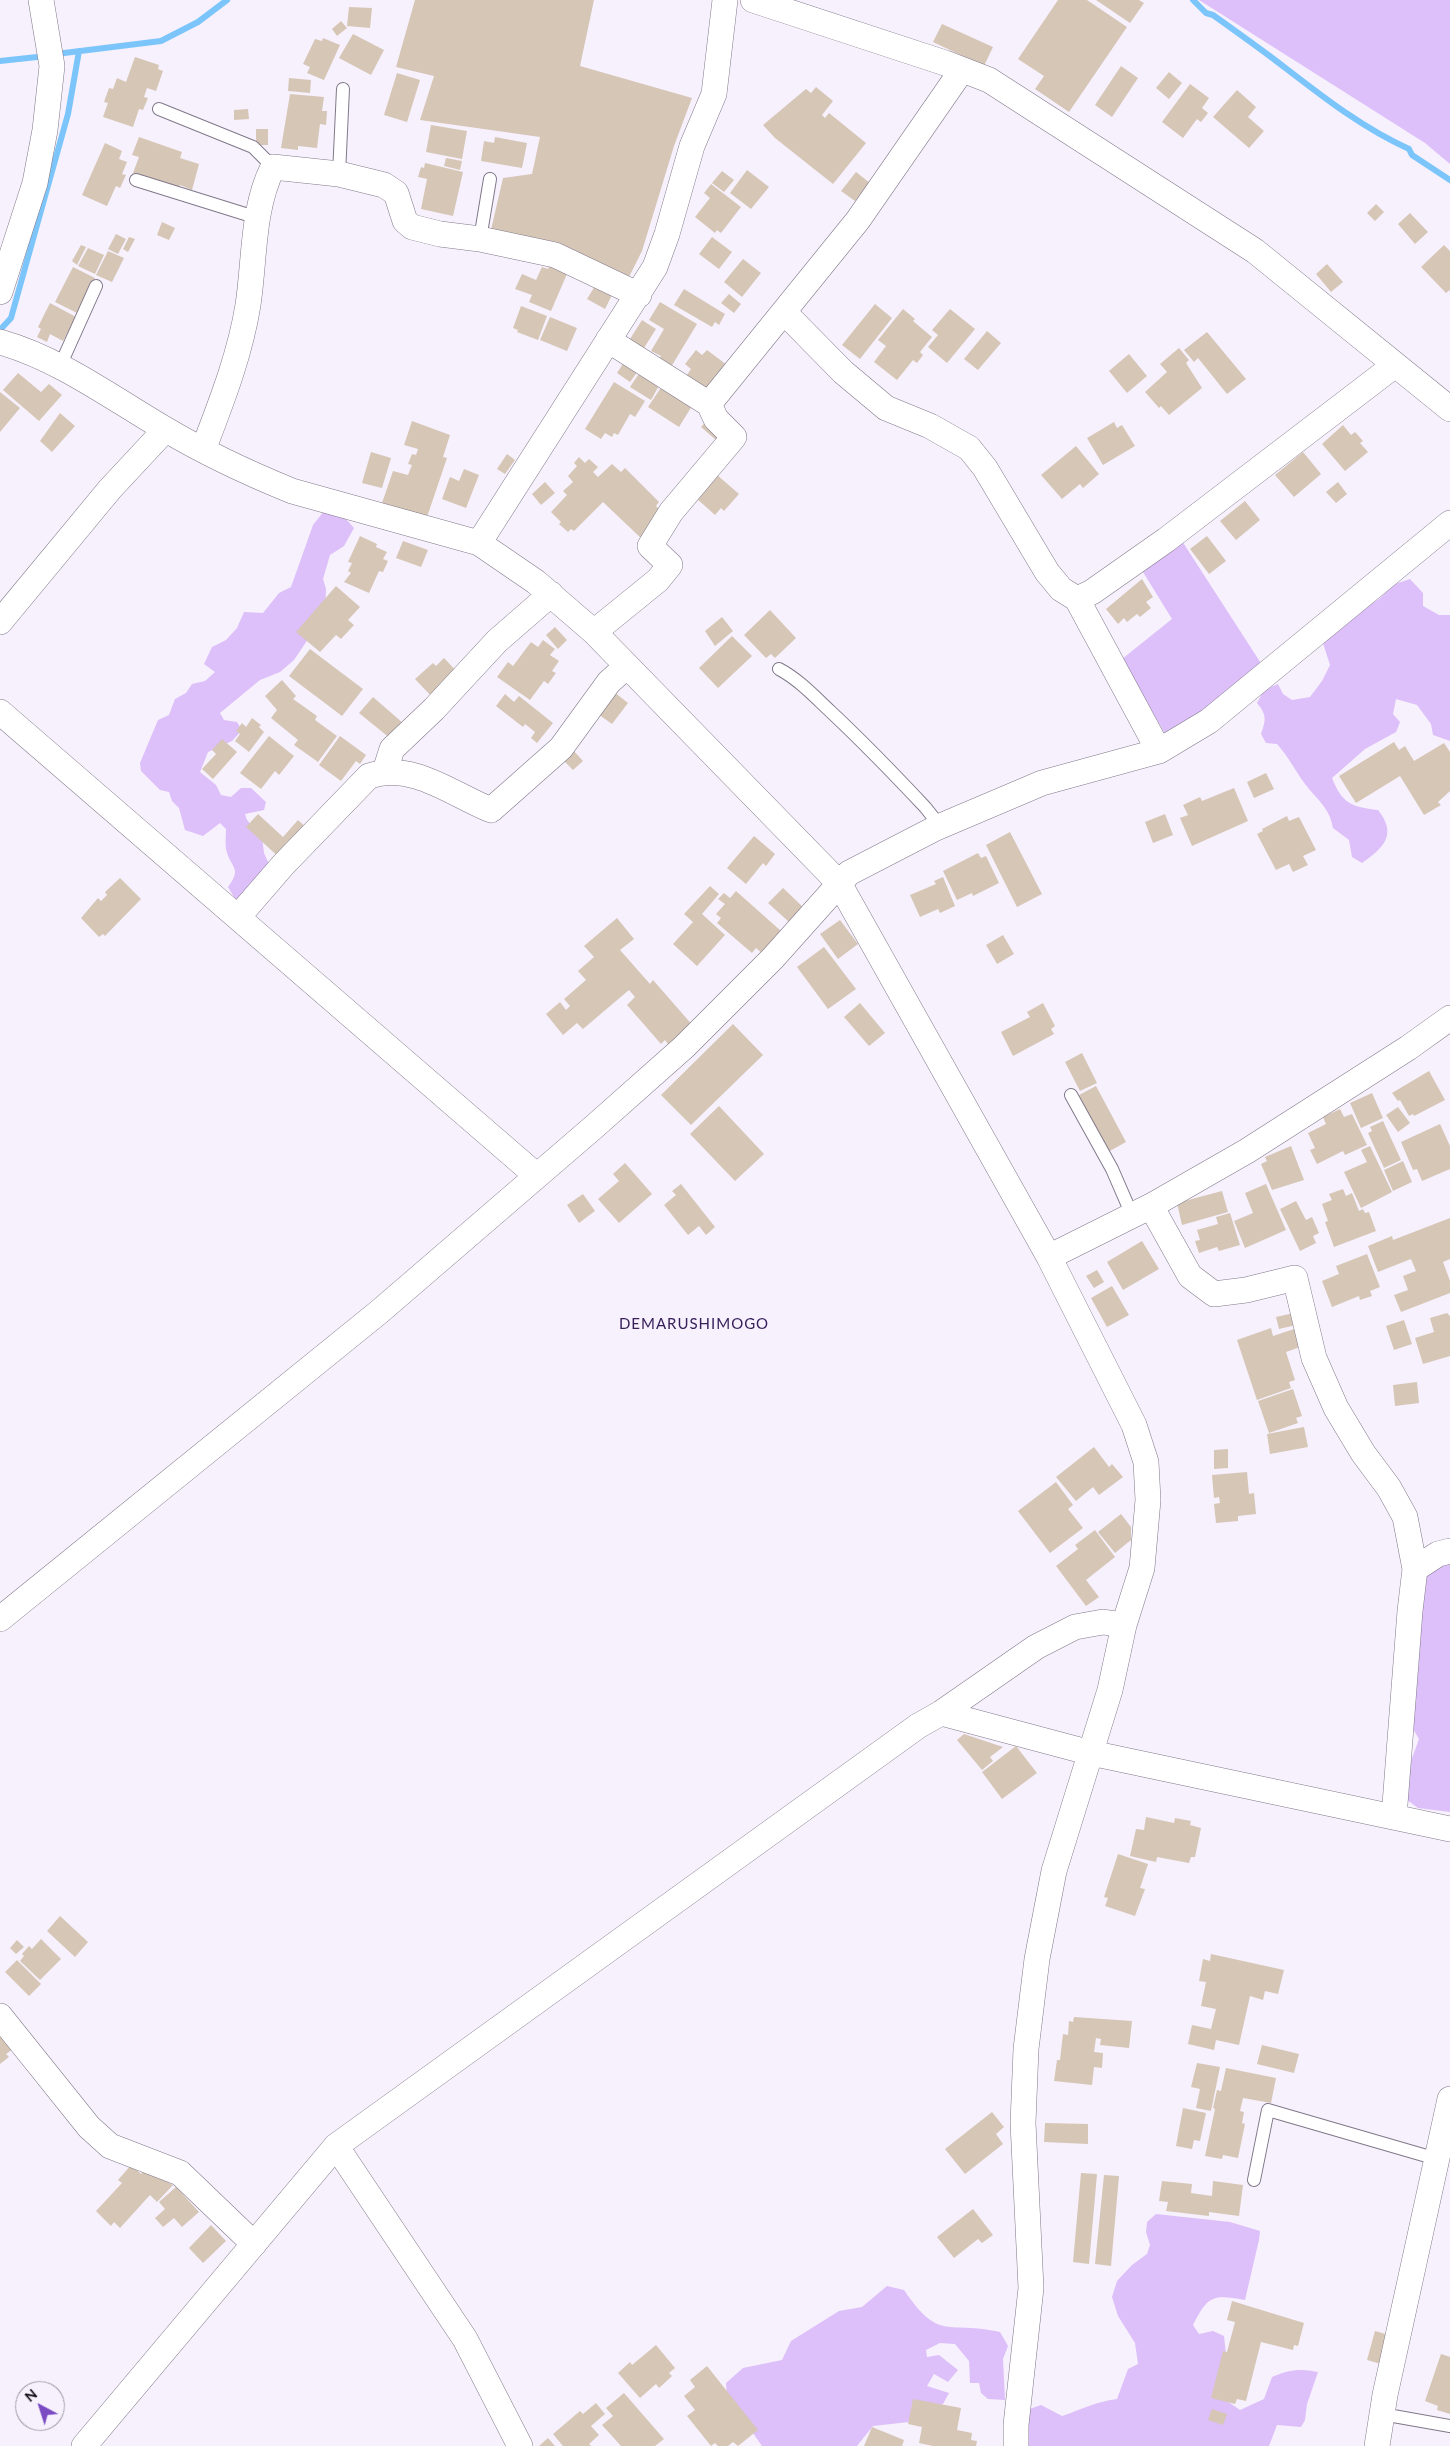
<!DOCTYPE html>
<html>
<head>
<meta charset="utf-8">
<style>
  body { margin:0 }
  #map { position:relative; width:1450px; height:2446px; overflow:hidden; background:#f7f1fd; font-family:Lato,sans-serif }
  canvas { display:block }
  .north { position:absolute; left:15px; top:2381px; width:50px; height:50px; box-sizing:border-box; background:#f7f1fd; border:1px solid #9a959f; border-radius:50%; rotate:320deg; font-size:14px; font-weight:700; line-height:20px; text-align:center; color:#0e0b11 }
  .north::after { content:''; display:block; margin:auto; width:18px; height:22px; background:#7a4bc3; clip-path:polygon(50% 0,100% 100%,50% 72%,0 100%) }
</style>
</head>
<body>
<div id="map">
<canvas width="1450" height="2446"></canvas>
<div class="north">N</div>
</div>
<script>
const g = document.querySelector('canvas').getContext('2d');
g.lineJoin = 'round';
function paint(path, color) {
  g.fillStyle = color;
  g.fill(path, 'evenodd');
}
function trace(path, color, width, dash) {
  g.strokeStyle = color;
  g.lineWidth = width;
  g.lineCap = dash ? 'butt' : 'round';
  g.setLineDash(dash || []);
  g.stroke(path);
}
function write(font, color, halo, rows, align = 'center') {
  g.font = font + ' Lato,sans-serif';
  g.lineWidth = 4;
  g.setLineDash([]);
  g.textBaseline = 'middle';
  g.strokeStyle = halo;
  g.fillStyle = color;
  for (const [text, x, y, turn = 0] of rows) {
    g.save();
    g.translate(x, y);
    g.rotate((+turn || 0) * Math.PI / 180);
    g.textAlign = isNaN(turn) ? turn : align;
    if (halo) g.strokeText(text, 0, 0);
    g.fillText(text, 0, 0);
    g.restore();
  }
}
const green = new Path2D(`
  M1199,0H1450V164L1425,143Z
  M324,511L346,519L354,528L344,546L330,555L323,579L326,589L325,614L294,660L280,672L260,680L220,713L224,720L237,722L242,730L232,741L208,752L200,772L216,785L221,795L231,797L241,788H251L266,802L264,810L245,814L247,820L262,837L264,853L272,871L236,911L234,897L228,887C243,867 230,868 226,849C225,843 226,835 226,829L220,823L203,836L185,830L179,808L172,801L169,792L160,790L141,771L140,763L158,720L169,715L175,699L186,693L192,684L205,681L215,672L204,664L212,647L226,640L237,628L244,612L263,613L279,593L291,587L313,525Z
  M1182,541L1264,668L1167,737L1122,659L1172,619L1143,572Z
  M1410,579L1423,593V606L1439,615H1450V741L1433,735L1431,724L1417,705L1396,699L1393,714L1400,722L1396,732L1365,749L1332,778C1342,803 1351,807 1378,810C1398,835 1383,848 1362,863L1352,857L1349,840L1333,828C1330,810 1321,803 1309,789C1297,775 1290,758 1277,744L1266,743L1261,734C1266,720 1267,715 1257,703L1264,690L1278,684L1283,694L1292,700L1310,697L1322,681L1330,665L1321,637L1379,599L1395,584Z
  M1450,1559V1812L1418,1808L1406,1799L1407,1772L1419,1739L1413,1729L1422,1571Z
  M1156,2214L1230,2222L1260,2231L1259,2240L1245,2300C1212,2294 1208,2296 1193,2325L1199,2334L1213,2331L1224,2336L1227,2364L1224,2399L1240,2410L1264,2399L1272,2377C1288,2370 1300,2368 1318,2372L1307,2404L1305,2420L1301,2427L1277,2425L1269,2446H1026L1027,2410L1041,2405L1062,2416C1083,2409 1095,2402 1117,2399L1128,2369L1138,2364L1135,2343L1118,2316L1112,2297L1117,2281L1132,2265L1147,2254L1150,2245L1146,2232L1147,2222Z
  M887,2286L904,2290C940,2343 947,2320 1000,2332L1008,2346L1003,2359L1005,2400L988,2399L981,2393L979,2383H970L969,2361L955,2344L940,2343L926,2350L927,2357L939,2355L958,2370L948,2382L934,2374L927,2386L949,2393L943,2404L926,2409L909,2422L873,2426L857,2446H762L727,2396L726,2383L743,2368L782,2360L791,2341L839,2311L862,2307Z`);
const stream = new Path2D(`
  M1193,0L1206,13L1213,15C1234,30 1255,45 1275,60C1318,93 1360,127 1409,149L1412,155L1450,180
  M56,54L161,41L198,22L227,0
  M0,61L46,56
  M0,330L11,318L68,114L79,51`);
const building = new Path2D(`
  M415,0H594L580,66L692,98L674,146L642,251L629,277L490,234L503,178L532,174L540,137L420,120L434,76L396,67Z
  M1058,0H1087L1127,27L1069,112L1035,89L1044,76L1018,59Z
  M1096,0H1139L1144,3L1130,23Z
  M349,7L372,8L370,28L347,26Z
  M341,21L347,28L337,36L332,29Z
  M942,24L993,47L984,66L933,42Z
  M353,34L384,50L371,75L339,58Z
  M323,38L340,45L324,80L307,73L310,67L303,64L315,39L322,41Z
  M135,57L159,65L158,69L163,71L156,91L147,88L144,97L148,98L143,110L139,109L133,127L103,117L108,103L104,102L109,88L113,89L117,78L126,82Z
  M1121,66L1138,78L1112,117L1095,105Z
  M1169,72L1182,83L1169,99L1156,88Z
  M397,73L420,80L407,122L384,115Z
  M289,78L311,80L310,93L288,91Z
  M1190,84L1209,98L1202,108L1208,113L1201,122L1197,119L1183,138L1162,122Z
  M816,87L833,101L822,115L825,118L829,113L866,143L833,184L775,138L763,125L806,89L811,93Z
  M1237,90L1256,107L1248,117L1264,131L1249,148L1213,117Z
  M290,94L324,97L322,111H327L326,125L320,124L317,148L298,146V150L281,148Z
  M248,109L249,119L234,120V110Z
  M431,125L467,131L462,159L426,152Z
  M256,129H268V145H256Z
  M139,137L182,152L180,158L199,164L192,190L180,185L178,189L133,173L139,157L132,155Z
  M495,137L527,143L522,168L481,161L484,141L494,143Z
  M105,143L122,151L119,159L127,162L122,174L126,175L120,188L116,186L107,206L82,195Z
  M446,158L462,161L460,170L444,166Z
  M425,163L463,172L453,216L421,209L427,179L418,177L421,167L424,168Z
  M747,170L769,187L751,209L730,193Z
  M722,171L734,180L724,192L712,183Z
  M856,172L870,183L855,201L841,191Z
  M711,184L741,207L721,233L717,230L715,233L695,217L710,198L704,193Z
  M1376,204L1384,212L1375,221L1367,213Z
  M1410,213L1428,232L1415,244L1398,224Z
  M162,222L175,228L169,240L157,235Z
  M116,234L126,239L118,254L108,249Z
  M129,237L135,239L128,252L123,249Z
  M712,237L732,252L719,269L699,254Z
  M81,245L86,247L77,265L72,261Z
  M1444,245L1450,251V290L1446,293L1421,267Z
  M88,248L104,255L95,274L78,266Z
  M108,251L124,258L112,282L96,275Z
  M743,259L761,273L742,297L724,282Z
  M1327,264L1343,282L1331,292L1316,274Z
  M549,266L567,274L551,311L529,302L532,295L515,289L522,274L536,280L542,267L548,269Z
  M73,267L95,278L77,313L55,302Z
  M595,286L612,295L605,309L587,299Z
  M684,289L725,314L719,325L715,322L712,327L674,305Z
  M729,294L741,304L734,313L721,303Z
  M660,302L697,324L671,367L659,359L661,356L651,351L664,329L649,320Z
  M50,303L76,317L63,341L50,334L47,342L37,337L41,329L38,327Z
  M875,304L892,318L860,359L842,345Z
  M521,306L547,316L538,340L517,332L518,330L513,328Z
  M903,309L915,319L913,321L932,337L920,352L923,355L917,363L913,360L897,380L874,362L886,346L878,340Z
  M950,309L975,329L947,363L928,347L938,335L932,330Z
  M550,317L577,328L567,351L540,340Z
  M642,320L656,329L644,348L630,339Z
  M987,331L1001,343L978,370L964,359Z
  M1207,332L1246,379L1227,394L1198,358L1194,362L1184,350Z
  M1179,348L1189,360L1186,363L1202,388L1169,415L1161,406L1159,408L1145,392L1167,372L1160,364Z
  M696,350L702,355L707,350L727,365L708,390L684,379L691,369L685,364Z
  M1129,354L1147,376L1127,393L1109,371Z
  M624,362L638,371L630,382L617,373Z
  M640,372L660,384L651,400L630,387Z
  M18,373L41,392L49,384L62,395L39,421L3,390Z
  M614,382L645,401L635,417L630,414L618,435L614,433L612,437L605,433L601,439L585,429Z
  M662,386L692,406L679,427L648,407Z
  M0,392L20,408L0,432Z
  M60,413L75,426L52,452L40,441Z
  M710,417L724,431L716,440L701,427Z
  M412,421L450,435L443,457L447,458L427,517L382,503L393,471L408,475L412,465L408,464L412,454L416,455L418,449L404,445Z
  M1114,422L1117,428L1122,425L1135,446L1103,465L1087,438Z
  M1343,425L1351,435L1355,432L1363,441L1360,443L1368,452L1345,471L1322,444Z
  M1076,446L1099,474L1083,488L1080,484L1062,499L1041,475Z
  M371,452L391,458L382,488L362,483Z
  M1303,452L1321,474L1294,497L1275,475Z
  M507,454L515,460L505,474L497,469Z
  M579,457L585,463L589,459L598,467L593,472L598,477L612,464L621,472L625,468L659,502L656,506L659,509L654,515L656,529L644,541L603,502L574,531L571,529L568,532L559,524L561,522L551,512L567,495L563,491L573,482L568,476L577,466L574,463Z
  M464,469L479,475L466,508L442,499L450,477L459,481Z
  M716,474L739,494L724,511L721,508L715,515L696,498Z
  M545,482L555,493L541,505L532,494Z
  M1338,482L1347,494L1336,503L1326,492Z
  M1245,501L1260,520L1236,540L1220,521Z
  M360,536L377,544L376,547L387,552L383,559L388,561L383,572L379,571L369,593L344,582L351,573L348,571L352,563L348,562Z
  M1207,536L1226,561L1209,574L1190,549Z
  M403,541L428,550L421,567L396,558Z
  M1142,579L1153,597L1146,602L1151,608L1140,617L1137,614L1127,622L1124,618L1118,624L1106,609Z
  M336,586L360,607L348,620L354,625L341,639L336,635L320,652L296,632Z
  M770,610L796,638L775,658L771,654L766,658L744,635Z
  M722,617L733,631L715,646L705,631Z
  M555,627L567,640L558,649L546,635Z
  M732,636L752,656L718,688L699,668Z
  M543,640L555,649L550,655L559,661L552,671L556,673L548,684L544,681L530,700L497,677L508,662L513,666L531,642L538,647Z
  M310,649L363,689L342,716L289,676Z
  M444,658L459,674L434,699L415,679L433,663L436,666Z
  M282,680L296,696L293,699L317,716L315,720L337,736L318,762L294,745L298,740L271,718L277,710L265,696Z
  M614,692L628,703L612,724L598,714Z
  M505,694L514,702L519,696L553,723L537,743L531,738L535,732L525,724L523,727L496,706Z
  M373,697L404,724L391,739L359,713Z
  M252,718L261,725L259,727L264,732L249,752L235,741L240,734L236,731L242,723L246,727Z
  M269,736L294,756L279,775L275,771L261,789L240,773Z
  M340,736L366,755L360,764L356,761L341,781L319,765Z
  M222,739L237,752L213,779L202,769L216,754L212,750Z
  M1394,742L1399,750L1405,746L1414,761L1444,743L1450,752V791L1438,802L1441,805L1424,815L1400,776L1356,803L1339,776Z
  M573,750L583,761L573,770L563,760Z
  M1266,773L1274,789L1254,798L1247,782Z
  M1234,788L1248,821L1192,846L1180,818L1188,815L1183,805L1200,797L1202,801Z
  M258,814L283,837L298,820L310,831L282,860L246,827Z
  M1165,814L1173,835L1153,843L1145,822Z
  M1287,816L1289,821L1299,817L1316,850L1303,856L1308,865L1293,872L1289,864L1276,870L1257,834L1263,831L1262,829Z
  M1010,832L1042,894L1017,907L986,845Z
  M754,836L775,854L766,866L763,863L746,884L727,868Z
  M978,853L981,858L986,856L999,883L973,896L972,893L957,900L943,871Z
  M943,877L955,906L940,913L938,909L920,917L910,895L936,884L934,881Z
  M120,878L141,899L105,936L103,934L99,937L81,918L98,898L101,901L107,895L105,892Z
  M710,886L719,894L702,914L725,935L697,966L673,944L693,922L684,914Z
  M783,888L803,907L789,922L768,903Z
  M736,891L781,931L762,953L756,948L752,953L717,923L721,918L716,914L725,904L718,899L724,893L730,898Z
  M617,918L634,939L620,950L650,984L653,980L695,1028L671,1048L665,1040L661,1044L627,1005L635,997L629,990L583,1029L577,1023L563,1035L546,1014L560,1002L566,1010L570,1006L564,999L586,980L578,971L594,957L584,946Z
  M840,920L858,944L838,959L820,934Z
  M1003,935L1014,954L997,964L986,945Z
  M824,947L856,989L828,1009L797,967Z
  M860,1003L885,1033L869,1046L844,1017Z
  M1043,1003L1055,1026L1051,1029L1054,1034L1013,1056L1001,1032L1030,1017L1027,1012Z
  M733,1024L763,1055L691,1125L661,1095Z
  M1082,1053L1097,1083L1080,1091L1065,1062Z
  M1429,1071L1445,1100L1414,1116L1413,1114L1409,1116L1400,1100L1398,1101L1392,1093Z
  M1096,1086L1126,1142L1108,1152L1079,1095Z
  M1372,1093L1383,1118L1361,1128L1350,1103Z
  M719,1106L764,1154L735,1181L690,1134Z
  M1398,1107L1410,1123L1398,1132L1386,1115Z
  M1340,1109L1344,1117L1352,1114L1367,1145L1345,1155L1343,1151L1317,1164L1310,1150L1315,1148L1308,1133L1326,1124L1323,1117Z
  M1383,1121L1401,1160L1384,1168L1368,1133L1372,1131L1370,1127Z
  M1440,1124L1450,1146V1169L1422,1181L1417,1169L1413,1170L1401,1142Z
  M1291,1146L1304,1180L1272,1190L1261,1164L1267,1161L1265,1157Z
  M1370,1146L1392,1192L1361,1208L1344,1172L1367,1162L1361,1150Z
  M1403,1161L1412,1182L1393,1191L1384,1170Z
  M625,1163L652,1194L619,1223L598,1199L619,1181L613,1174Z
  M681,1184L715,1227L706,1235L699,1226L688,1235L664,1205L676,1195L672,1191Z
  M1266,1184L1286,1230L1245,1248L1234,1221L1253,1213L1245,1193Z
  M1343,1189L1346,1196L1352,1193L1359,1211L1363,1209L1365,1213L1369,1212L1376,1231L1334,1247L1325,1222L1328,1221L1322,1204L1332,1200L1329,1194Z
  M1222,1191L1228,1212L1182,1225L1177,1203Z
  M583,1194L595,1211L579,1223L567,1205Z
  M1296,1201L1306,1220L1312,1217L1319,1233L1313,1236L1316,1243L1300,1251L1280,1209Z
  M1230,1213L1240,1245L1219,1251L1217,1247L1199,1253L1195,1241L1200,1240L1197,1230L1218,1224L1216,1217Z
  M1450,1218V1259L1443,1262L1450,1281V1293L1401,1312L1394,1295L1408,1290L1403,1276L1416,1271L1411,1259L1378,1272L1368,1246L1392,1236L1393,1240Z
  M1142,1241L1159,1269L1123,1290L1107,1262Z
  M1367,1254L1380,1287L1370,1291L1372,1296L1360,1300L1359,1296L1332,1307L1322,1281L1339,1274L1336,1266Z
  M1097,1270L1104,1282L1094,1288L1086,1276Z
  M1112,1286L1129,1315L1107,1327L1091,1298Z
  M1294,1313L1296,1325L1279,1329L1276,1317Z
  M1447,1313L1450,1316V1356L1423,1364L1415,1338L1434,1332L1430,1318Z
  M1404,1320L1412,1344L1394,1350L1386,1326Z
  M1300,1327L1306,1345L1286,1352L1295,1380L1289,1382L1291,1388L1257,1400L1237,1340L1271,1328L1273,1336Z
  M1417,1382L1419,1403L1395,1406L1393,1385Z
  M1293,1389L1302,1416L1296,1418L1298,1423L1269,1433L1258,1401Z
  M1304,1427L1308,1447L1270,1454L1267,1434Z
  M1094,1447L1109,1467L1112,1464L1123,1477L1099,1495L1093,1487L1076,1501L1056,1477Z
  M1228,1449V1468L1214,1469V1450Z
  M1247,1472L1249,1494L1254,1493L1256,1514L1238,1516V1521L1216,1523L1214,1504L1220,1503L1219,1497L1214,1498L1212,1475Z
  M1056,1482L1073,1505L1068,1509L1083,1528L1050,1553L1018,1511Z
  M1121,1514L1131,1527V1540L1115,1553L1098,1532Z
  M1095,1530L1115,1557L1086,1580L1099,1597L1086,1606L1056,1566L1078,1549L1075,1545Z
  M964,1734L1003,1747L990,1757L993,1761L982,1770L957,1740Z
  M1016,1746L1037,1773L1002,1799L982,1772Z
  M1146,1817L1174,1823L1175,1818L1191,1821L1190,1825L1201,1828L1195,1857H1191L1189,1863L1157,1857L1156,1862L1130,1856L1136,1829L1144,1830Z
  M1118,1854L1148,1864L1140,1888L1145,1889L1135,1916L1105,1906L1108,1898L1104,1897Z
  M60,1916L88,1942L75,1957L47,1931Z
  M41,1939L61,1959L40,1980L20,1961L24,1956L22,1954L29,1946L32,1949Z
  M17,1940L24,1947L16,1954L10,1948Z
  M1211,1954L1284,1970L1278,1994L1265,1991L1263,2000L1250,1996L1239,2045L1216,2040L1214,2050L1188,2044L1192,2025L1211,2029L1216,2009L1201,2006L1206,1982L1199,1981L1203,1959L1210,1961Z
  M17,1960L41,1984L29,1996L5,1972Z
  M1074,2017L1132,2021L1129,2048L1100,2045L1101,2039L1096,2038L1094,2052L1103,2053L1102,2068L1094,2067L1092,2085L1054,2081L1057,2060H1060L1063,2034L1068,2035L1069,2021L1073,2022Z
  M0,2033L13,2049L6,2054L9,2057L0,2064Z
  M1262,2045L1299,2054L1294,2073L1257,2064Z
  M1197,2063L1220,2067L1211,2111L1196,2108L1200,2089L1191,2087Z
  M1226,2068L1276,2078L1271,2103L1243,2098L1240,2111L1244,2112L1242,2123L1245,2124L1238,2158L1223,2155L1222,2159L1205,2156L1215,2109L1213,2108L1217,2090L1221,2091Z
  M1183,2108L1206,2113L1200,2141L1194,2140L1192,2149L1176,2146Z
  M992,2112L1004,2127L996,2134L1003,2144L965,2174L945,2149Z
  M1045,2123L1088,2124V2144L1044,2142Z
  M131,2165L141,2174L144,2170L173,2185L157,2202L150,2195L120,2228L114,2222L111,2226L96,2211L122,2183L118,2180Z
  M1081,2173L1097,2174L1089,2264L1073,2262Z
  M1104,2175L1119,2176L1111,2266L1095,2264Z
  M1162,2181L1192,2184L1191,2193L1212,2196L1213,2181L1243,2185L1239,2216L1209,2212V2216L1166,2211L1168,2202L1159,2201Z
  M176,2187L199,2212L182,2227L174,2218L163,2227L155,2218L165,2209L159,2202Z
  M973,2209L993,2235L982,2243L978,2239L954,2258L937,2237Z
  M211,2225L226,2241L203,2263L189,2248Z
  M1232,2301L1304,2323L1298,2346L1294,2345L1293,2350L1261,2342L1246,2401L1237,2399L1235,2404L1211,2398L1223,2351L1227,2352L1235,2322L1227,2320Z
  M1375,2331L1389,2335L1381,2364L1367,2360Z
  M656,2345L675,2368L669,2373L672,2376L659,2388L656,2384L640,2398L618,2373L630,2362L632,2365Z
  M1441,2354L1450,2357V2414L1437,2410L1438,2406L1425,2401Z
  M707,2366L758,2430L738,2446L733,2442L728,2446H718L715,2443L711,2446L687,2416L695,2410L684,2396L695,2387L690,2380Z
  M624,2393L664,2439L655,2446H621L602,2425L613,2416L606,2408Z
  M913,2399L961,2408L957,2430L972,2433L971,2440L977,2441L976,2446H933L919,2443L922,2427L908,2424Z
  M596,2403L605,2414L591,2426L599,2435L589,2444L591,2446H563L553,2434L580,2411L583,2414Z
  M1212,2409L1227,2414L1223,2425L1208,2420Z
  M872,2427L904,2440L902,2446H864Z
  M548,2438L555,2446H539Z`);
const lane = new Path2D(`
  M159,109L253,147L273,167
  M339,174L343,89
  M136,180L258,218
  M480,239L490,179
  M60,366L96,286
  M779,669C798,679 814,696 830,711C863,742 894,774 925,807L933,817L936,828
  M1071,1095L1112,1169L1132,1215
  M1254,2180L1268,2110L1437,2159
  M1382,2414L1450,2426`);
const street = new Path2D(`
  M753,0L945,63L989,80L1255,251L1450,409
  M0,292L35,183L45,130L52,66L41,0
  M784,312L843,372L886,408L930,426L969,448L985,468L1047,572L1061,589L1077,599L1092,592L1166,540L1395,365
  M608,340L709,404L858,220L962,70
  M0,342C60,359 112,398 165,429C205,453 248,473 292,491L479,543L536,582L594,632L839,883L1049,1257L1134,1425L1146,1462L1148,1500L1142,1568L1124,1625L1110,1690L1054,1871L1037,1959L1026,2049L1023,2123L1031,2288L1016,2425V2446
  M203,450C221,403 240,355 248,305C255,258 252,209 273,167L339,174L384,185L396,193L405,221L412,227L440,234L480,239L555,255L639,295
  M479,543L655,267L667,234L692,146L714,94L725,0
  M1077,599L1159,751
  M0,622L110,489L165,430
  M594,632L658,580L670,565L650,546L671,512L734,437L716,419L709,404
  M0,712L537,1176
  M385,771L392,749L434,709L497,641L551,594
  M238,917L283,865L369,776C414,762 451,794 491,810L561,748L609,682L627,666
  M1151,1206L1190,1276L1214,1294L1246,1290L1295,1278L1314,1358L1336,1408L1363,1453L1389,1488L1405,1517L1415,1569
  M1049,1257L1151,1206L1247,1151L1408,1048L1450,1018
  M0,1619L379,1312L595,1126L684,1047L773,958L849,873L936,828L1042,783L1159,751L1209,721L1450,523
  M941,1713L1091,1753L1450,1829
  M1394,1817L1410,1611L1415,1569L1438,1554L1450,1551
  M0,2016L89,2127L110,2146L180,2173L254,2244
  M336,2146L465,2339L520,2446
  M84,2446L336,2146L918,1726L941,1713L1036,1647L1075,1627L1103,1622L1124,1625
  M1377,2446L1385,2395L1450,2099`);
const quarterNames = [
  ["DEMARUSHIMOGO",694,1324]
];
paint(green, '#ddbff9');
trace(stream, '#7bc5fb', 6);
paint(building, '#d6c6b6');
trace(lane, '#81788a', 14);
trace(street, '#81788a', 26);
trace(lane, '#fff', 12);
trace(street, '#fff', 25);
g.letterSpacing = '1px';
write('15px', '#37205a', '#f7f1fd', quarterNames);
g.letterSpacing = '0px';
</script>
</body>
</html>
